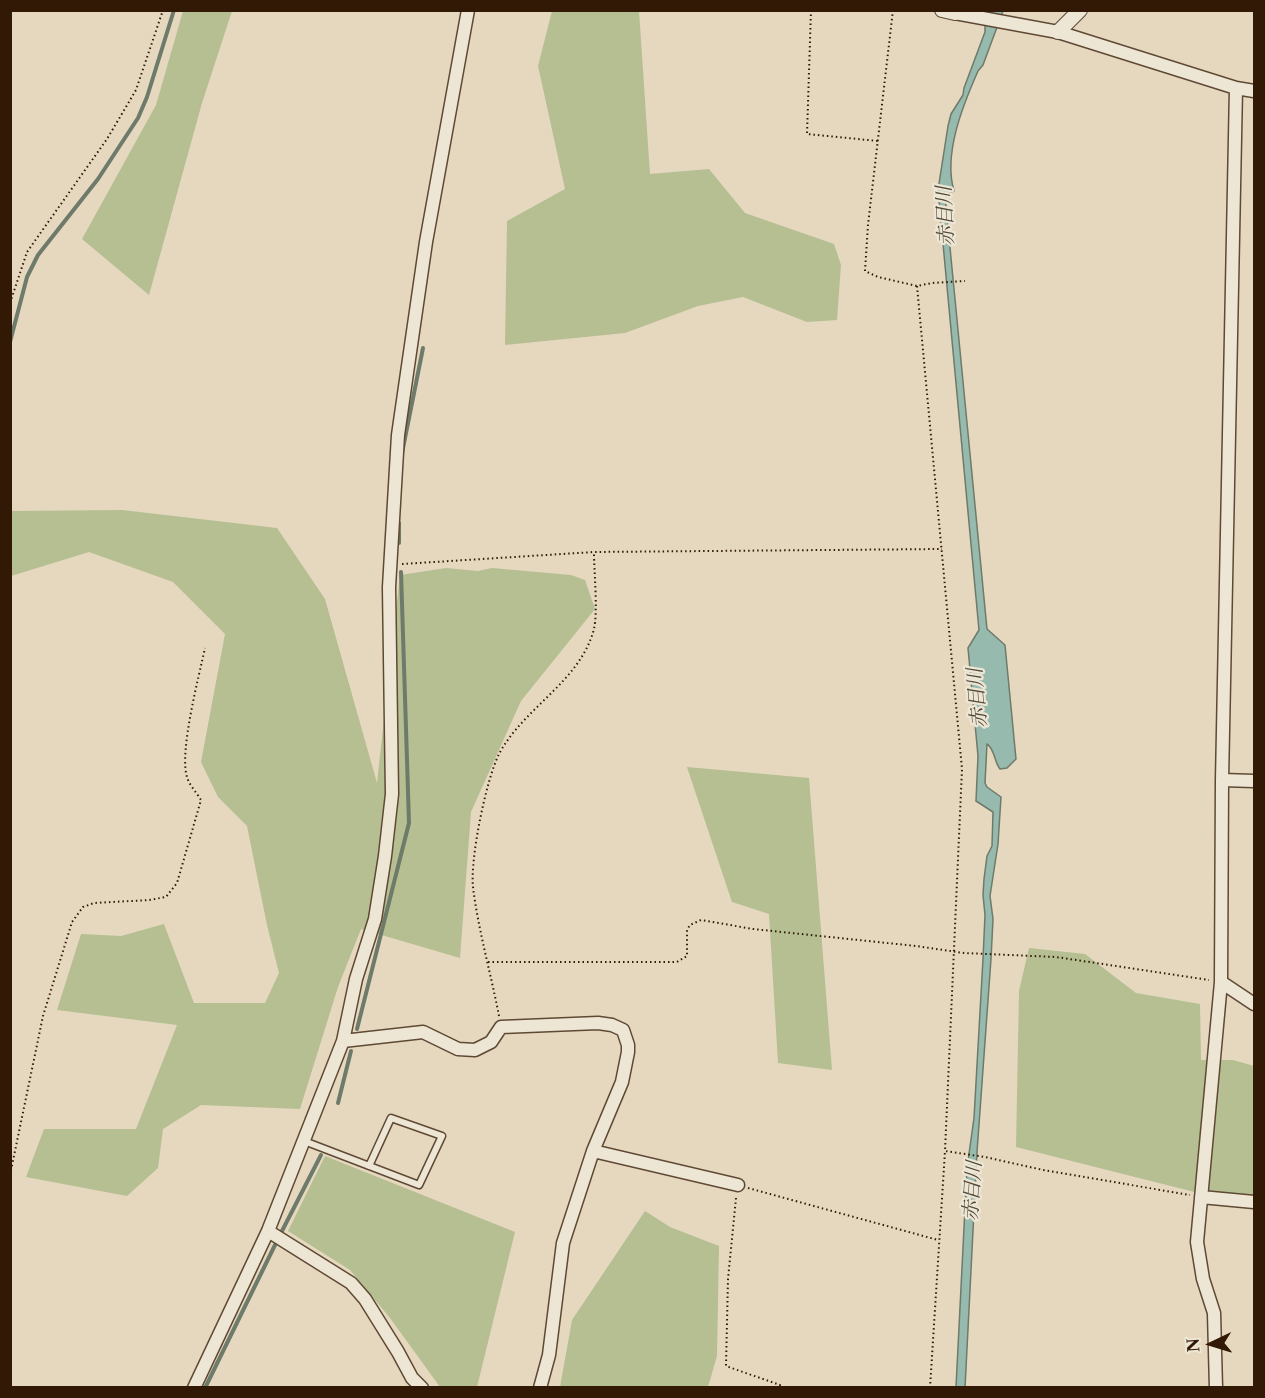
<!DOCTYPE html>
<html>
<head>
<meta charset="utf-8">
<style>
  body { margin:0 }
  #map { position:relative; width:1265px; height:1398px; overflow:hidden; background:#e5d8bf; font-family:"Libre Caslon Text",serif }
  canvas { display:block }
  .frame { position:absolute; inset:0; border:12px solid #321905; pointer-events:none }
  .north { position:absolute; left:1181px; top:1314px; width:60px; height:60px; -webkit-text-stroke:4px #eee6d5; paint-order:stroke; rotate:266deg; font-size:16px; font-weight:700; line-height:24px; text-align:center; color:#321905 }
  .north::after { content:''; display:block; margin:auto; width:21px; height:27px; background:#321905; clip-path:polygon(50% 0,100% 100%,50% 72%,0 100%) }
</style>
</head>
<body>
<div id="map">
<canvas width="1265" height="1398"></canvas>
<div class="frame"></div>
<div class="north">N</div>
</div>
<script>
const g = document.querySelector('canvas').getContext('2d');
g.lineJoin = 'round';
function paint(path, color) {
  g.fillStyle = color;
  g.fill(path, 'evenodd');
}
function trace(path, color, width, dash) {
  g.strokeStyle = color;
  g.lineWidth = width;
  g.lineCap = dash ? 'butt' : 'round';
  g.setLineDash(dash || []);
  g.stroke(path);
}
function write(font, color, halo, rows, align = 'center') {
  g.font = font + ' "Libre Caslon Text","Noto Serif JP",serif';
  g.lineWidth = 4.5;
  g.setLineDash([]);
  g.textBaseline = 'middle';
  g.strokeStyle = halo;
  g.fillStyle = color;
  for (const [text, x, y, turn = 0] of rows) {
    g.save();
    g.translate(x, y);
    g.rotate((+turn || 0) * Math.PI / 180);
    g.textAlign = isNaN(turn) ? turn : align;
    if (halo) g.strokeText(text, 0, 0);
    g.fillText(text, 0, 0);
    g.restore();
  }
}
const green = new Path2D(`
  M183,11H232L202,103L149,295L82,239L156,105Z
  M552,11H639L650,174L709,169L745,213L834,244L841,265L837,320L807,322L743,297L698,306L625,333L505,345L507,221L565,189L538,66Z
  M122,510L277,528L325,599L377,783L400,575L446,568L478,571L492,568L571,575L585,580L595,609L521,701L471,812L460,958L361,929L338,987L300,1109L201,1105L163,1129L158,1168L127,1196L26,1177L44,1129H136L177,1025L57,1010L81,934L121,936L164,924L194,1003H265L279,973L267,925L247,826L218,797L201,762L225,634L173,582L89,552L11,576V511Z
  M687,767L809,778L832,1070L778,1063L769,914L732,902Z
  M1029,948L1085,954L1136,993L1200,1004L1201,1060H1233L1254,1066V1207L1016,1147L1019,991Z
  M325,1156L515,1232L477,1387H440L390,1318L350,1270L288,1231Z
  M645,1211L670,1227L719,1246L717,1356L708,1387H560L572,1320Z`);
const water = new Path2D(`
  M992,11H1003L983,65L978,71C963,105 943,154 954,191L946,194L945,196L987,629L1005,645L1016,759L1007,768L1000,769C994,762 995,749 987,744L985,783L987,787L1001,797L998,844L990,896L993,919L991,959L977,1152L965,1388L956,1387L967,1168L974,1118L983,959L985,915L983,895L984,879L987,856L992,846L993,812L976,801L978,756L968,648L979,630L938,190L948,126L951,114L963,95L964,88L985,32V23Z`);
const stream = new Path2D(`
  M10,342L27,277L38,255L98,179L138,118L147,97L174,10
  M402,453L423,348
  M399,523V543
  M357,1029L409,823L401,572
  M338,1103L351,1051
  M282,1231L321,1155
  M205,1388L275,1245`);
const path = new Path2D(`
  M811,10L807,134L878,141
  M893,10L868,225L865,271L878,277L917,286L932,283L965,281
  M917,286L962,769L945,1151L985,1157L1043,1170L1190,1195
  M10,303L27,252L107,139L136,90L163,10
  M402,564L594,552L942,549
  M488,962H677L687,956V930L690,925L701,920L753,929L916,946L964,953L1056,957L1209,980
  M499,1016C491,974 478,929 473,887C470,859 486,780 499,754C524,707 580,682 594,629C598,611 594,572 594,552
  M10,1175L43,1016L72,922L83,907L94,903L149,900L166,897L177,883L201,800C197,793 189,785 187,777C179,752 199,676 205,648
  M748,1188L938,1240
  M736,1198L728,1279L726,1366L780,1385L779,1388
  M930,1388L945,1151`);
const service = new Path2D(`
  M304,1141L419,1185L442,1136L391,1118L369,1166`);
const minor = new Path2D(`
  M955,13L1058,32L1236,88L1254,91
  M1222,780L1254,781
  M1221,982L1254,1004
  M343,1041L423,1032L458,1049L475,1050L491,1042L501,1027L598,1023L612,1025L623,1030L628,1045V1052L622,1082L593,1151L563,1243L549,1355L540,1388
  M593,1151L738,1185
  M1201,1197L1254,1202
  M268,1231L351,1283L365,1299L398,1352L412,1378L422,1388
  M194,1388L268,1231L343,1041L356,979L375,919L385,856L392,794L389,587L398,435L426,242L468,10
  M1216,1388L1214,1313L1203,1279L1197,1242L1221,982L1222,780L1236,88`);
const tertiary = new Path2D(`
  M942,10L955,13
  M1058,32L1080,10`);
const waterNames = [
  ["赤目川",946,216,-93],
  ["赤目川",978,698,-95],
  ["赤目川",973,1191,-86]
];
paint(green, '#b5bf92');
paint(water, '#96baae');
trace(water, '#6e7a6a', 1.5);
trace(stream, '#6e7a6a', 4);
trace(service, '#5f4934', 9);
trace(minor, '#5f4934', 15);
trace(tertiary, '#5f4934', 16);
trace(path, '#321905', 2, [1.5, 3]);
trace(service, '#eee6d5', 6);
trace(minor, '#eee6d5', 12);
trace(tertiary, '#eee6d5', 14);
write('italic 20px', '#504938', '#eee6d5', waterNames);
</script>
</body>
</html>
